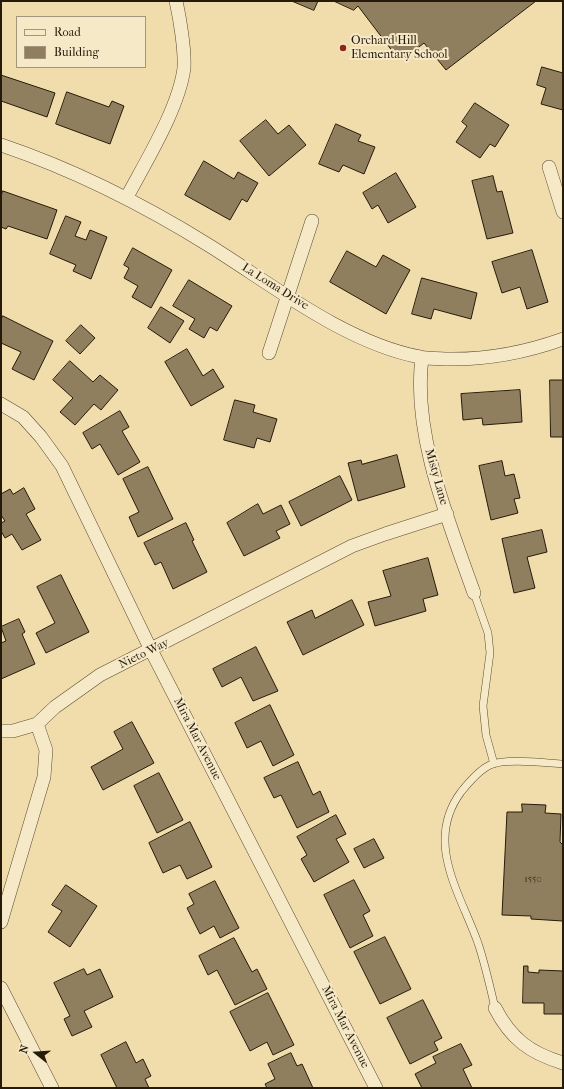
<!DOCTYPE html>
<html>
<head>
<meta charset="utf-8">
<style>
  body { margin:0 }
  #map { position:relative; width:564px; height:1089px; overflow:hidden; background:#f1ddab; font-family:"IM FELL French Canon",serif }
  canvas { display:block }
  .frame { position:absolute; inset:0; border:2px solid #261a0a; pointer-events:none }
  .legend { position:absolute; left:16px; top:16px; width:130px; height:52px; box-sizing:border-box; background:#f6e9c8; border:1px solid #a3967c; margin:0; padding:5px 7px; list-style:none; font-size:12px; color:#261a0a }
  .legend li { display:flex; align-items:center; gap:8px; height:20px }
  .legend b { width:20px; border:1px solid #a3967c }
  .north { position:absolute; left:16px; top:1033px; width:40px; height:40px; -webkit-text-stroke:3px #f6e9c8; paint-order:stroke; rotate:287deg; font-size:11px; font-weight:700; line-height:16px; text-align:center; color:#261a0a }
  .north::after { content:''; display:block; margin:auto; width:14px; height:18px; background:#261a0a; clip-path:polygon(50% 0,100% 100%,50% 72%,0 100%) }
</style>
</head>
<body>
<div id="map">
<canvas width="564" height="1089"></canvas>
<div class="frame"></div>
<ul class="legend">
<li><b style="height:5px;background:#f6e9c8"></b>Road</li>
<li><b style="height:11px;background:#907f5e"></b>Building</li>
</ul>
<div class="north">N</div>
</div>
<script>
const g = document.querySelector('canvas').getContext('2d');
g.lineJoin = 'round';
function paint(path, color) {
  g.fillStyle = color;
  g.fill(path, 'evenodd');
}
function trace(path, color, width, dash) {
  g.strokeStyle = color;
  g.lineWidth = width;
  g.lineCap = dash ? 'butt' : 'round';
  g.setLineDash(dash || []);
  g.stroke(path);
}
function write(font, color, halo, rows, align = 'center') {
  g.font = font + ' "IM FELL French Canon",serif';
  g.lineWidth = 4;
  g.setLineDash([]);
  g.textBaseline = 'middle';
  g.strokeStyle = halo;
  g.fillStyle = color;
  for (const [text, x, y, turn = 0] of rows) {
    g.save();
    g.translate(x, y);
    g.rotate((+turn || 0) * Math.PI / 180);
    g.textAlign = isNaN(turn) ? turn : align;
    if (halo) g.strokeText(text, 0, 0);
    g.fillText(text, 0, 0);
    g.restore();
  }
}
const building = new Path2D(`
  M292,1H318L314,10Z
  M334,1H536L446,70L424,43L405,58L401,52L396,56L358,6L354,10Z
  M542,67L563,73V110L541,104L546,88L537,85Z
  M1,75L55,93L47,117L1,101Z
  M67,92L109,107L112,101L124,106L110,144L56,124Z
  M475,103L509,125L495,147L490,144L480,158L456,142L467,126L462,122Z
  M266,120L278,134L289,125L306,145L269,176L240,141Z
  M336,124L361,135L358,141L375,147L364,174L343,165L339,172L319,164Z
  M204,161L234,179L238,172L258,183L247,202L242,199L230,220L185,195Z
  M396,173L416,207L388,223L378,205L372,209L363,193Z
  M493,176L497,192L502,191L513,233L487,239L472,181Z
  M3,191L57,210L47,239L8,226L6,229L1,227V197Z
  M66,216L81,222L75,236L86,240L90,230L107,237L91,279L73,271L76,265L50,254Z
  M133,248L172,270L151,308L132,297L138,286L124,278L129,268L124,265Z
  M532,250L548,302L527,309L520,287L502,293L492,262Z
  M347,251L376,267L383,255L410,270L386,314L330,282Z
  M422,278L477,293L471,319L434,309L431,319L412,314Z
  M189,280L232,306L217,331L210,327L204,338L189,329L195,319L173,306Z
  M161,307L184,321L170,343L148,328Z
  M3,316L53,341L34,380L12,369L21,352L1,343V320Z
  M81,325L95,338L80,354L66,341Z
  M187,349L203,376L213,369L224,387L191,406L165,362Z
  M70,361L93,382L100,375L118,390L101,410L94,404L75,425L60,412L73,398L53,380Z
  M550,380H563V437H551Z
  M520,390L522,422L483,425L482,418L463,420L461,394Z
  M235,400L255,405L253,412L277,419L270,442L257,438L254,448L224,440Z
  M120,411L129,427L122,431L140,462L118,475L100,444L92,449L83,433Z
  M397,455L405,487L358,501L348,463L361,460L362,464Z
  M502,461L505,476L514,474L520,498L514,499L518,513L491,520L479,466Z
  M148,467L173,519L138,537L129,517L139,512L123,479Z
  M340,476L352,500L301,526L289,502Z
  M24,488L35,509L26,514L41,540L22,550L12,534L5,538L1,531V523L5,521L1,515V494L10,489L13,494Z
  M258,504L263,514L281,505L290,524L276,531L280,538L244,556L227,523Z
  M186,523L194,540L192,541L207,572L173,589L161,562L155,565L144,543Z
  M542,530L547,552L527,557L535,588L514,593L502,539Z
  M428,558L438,595L423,599L426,611L375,626L368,602L391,596L383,571Z
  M61,575L89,632L46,653L36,633L55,623L37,587Z
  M352,600L364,625L303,655L287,622L312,610L315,618Z
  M19,619L25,632L22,634L35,664L1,679V643L6,641L1,627Z
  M256,647L278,691L253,701L241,677L222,687L213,669Z
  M270,705L294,755L273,766L261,741L247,748L235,723Z
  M132,722L154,763L103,790L91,767L123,749L114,732Z
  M298,762L313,795L320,791L329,812L297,828L281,795L274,798L264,778Z
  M159,773L183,820L157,833L134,786Z
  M522,804L546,805L545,813L561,814L560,842L563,845V921L531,919V916L502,915L507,812H522Z
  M336,815L346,834L336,839L349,862L314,882L301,859L307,855L297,837Z
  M190,822L212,867L187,879L180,865L163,873L149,843Z
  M374,839L384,858L364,868L354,849Z
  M354,880L370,911L363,915L373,936L350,948L324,895Z
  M215,881L239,928L220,938L214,926L200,934L187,908L194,904L189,894Z
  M66,885L97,906L70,947L48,932L62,911L52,905Z
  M385,937L411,989L380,1004L354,952Z
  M234,938L252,972L257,969L267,989L235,1005L217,970L208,975L199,956Z
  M524,966H528V972L539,973V970L563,971V1014H544V1003H523Z
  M84,969L87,975L100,969L113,997L84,1011L92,1027L72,1036L64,1019L70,1016L54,983Z
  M268,993L294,1045L273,1055L267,1042L250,1051L230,1012Z
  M423,1000L442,1038L434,1042L438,1050L410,1064L387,1018Z
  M126,1042L136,1063L143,1059L151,1076L145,1079L149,1088H117L101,1055Z
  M461,1044L472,1065L463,1069L472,1088H422L415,1074L436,1063L433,1057Z
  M291,1053L297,1066L302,1064L313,1088H267L265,1084L275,1079L268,1064Z`);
const service = new Path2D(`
  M474,593L488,633L490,653L483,706L486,735L494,764
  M495,1008C490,986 485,964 478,943C460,893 424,842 461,792C469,782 479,770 490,765C506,758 545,763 563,764`);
const minor = new Path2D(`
  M1,145C75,170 144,205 210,246C274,286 346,343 420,357C428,359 437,358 445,359C486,360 524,353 563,339
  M549,167L563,212
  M127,197C146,161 179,108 184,68C185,50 180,19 176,1
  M269,353L312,221
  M422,358C412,434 449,522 474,593
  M1,404L23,417L41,437L62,466L151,650L376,1088
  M1,731H13L37,724
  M1,922L44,777L46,750L37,724L55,707L100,675L352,546L385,534L447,514
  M1,988L52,1088
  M495,1008C511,1039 530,1053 563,1063`);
const markers = [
  [343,48,4,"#8f2418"]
];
const numberNames = [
  ["1550",533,880]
];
const poiNames = [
  ["Orchard Hill",351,41],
  ["Elementary School",351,55]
];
const streetNames = [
  ["La Loma Drive",275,287,32],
  ["Misty Lane",436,477,74],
  ["Nieto Way",144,654,-26],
  ["Mira Mar Avenue",197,739,63],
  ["Mira Mar Avenue",345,1027,63]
];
paint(building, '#907f5e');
trace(building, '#261a0a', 1);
trace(service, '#594b32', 8);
trace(minor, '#594b32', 14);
trace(service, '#f6e9c8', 7);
trace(minor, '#f6e9c8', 13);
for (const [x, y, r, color] of markers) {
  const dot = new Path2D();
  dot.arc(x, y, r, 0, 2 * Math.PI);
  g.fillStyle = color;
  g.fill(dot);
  trace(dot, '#f6e9c8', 1.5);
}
write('10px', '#40331f', null, numberNames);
write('12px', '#261a0a', '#f6e9c8', poiNames, 'left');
write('12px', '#261a0a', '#f6e9c8', streetNames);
</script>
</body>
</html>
